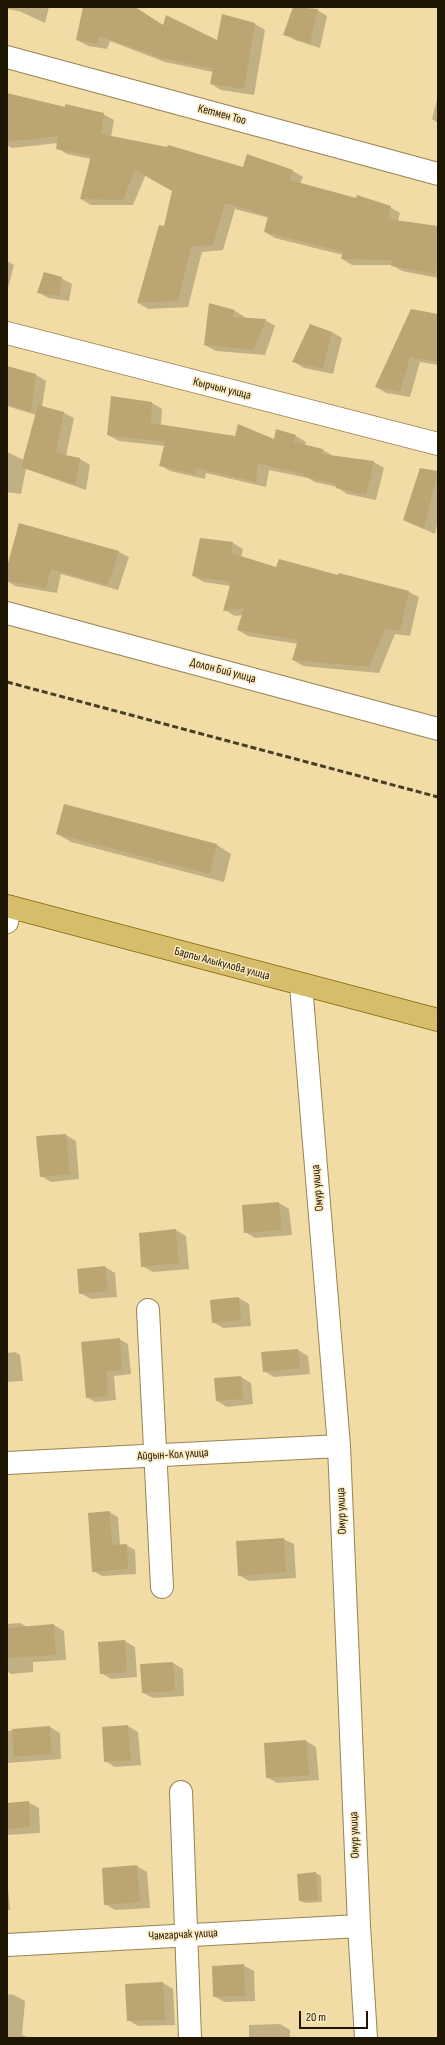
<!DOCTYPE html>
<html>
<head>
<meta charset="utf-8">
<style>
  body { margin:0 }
  #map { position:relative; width:445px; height:2045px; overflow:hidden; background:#f2dca6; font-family:"Sofia Sans Condensed",sans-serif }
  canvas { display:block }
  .frame { position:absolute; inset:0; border:8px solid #1e1603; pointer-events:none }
  .scale { position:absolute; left:299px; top:2011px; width:69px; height:18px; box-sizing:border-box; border:2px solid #1e1603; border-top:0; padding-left:5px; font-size:12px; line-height:14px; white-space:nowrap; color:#1e1603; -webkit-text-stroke:3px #fbe9bf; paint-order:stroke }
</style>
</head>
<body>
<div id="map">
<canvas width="445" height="2045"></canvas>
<div class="frame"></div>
<div class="scale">20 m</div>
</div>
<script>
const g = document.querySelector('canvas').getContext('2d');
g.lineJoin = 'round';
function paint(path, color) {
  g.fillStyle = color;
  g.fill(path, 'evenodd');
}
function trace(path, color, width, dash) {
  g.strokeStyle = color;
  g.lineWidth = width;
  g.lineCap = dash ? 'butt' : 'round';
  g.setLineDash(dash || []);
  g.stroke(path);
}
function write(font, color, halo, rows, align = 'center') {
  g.font = font + ' "Sofia Sans Condensed",sans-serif';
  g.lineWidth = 3;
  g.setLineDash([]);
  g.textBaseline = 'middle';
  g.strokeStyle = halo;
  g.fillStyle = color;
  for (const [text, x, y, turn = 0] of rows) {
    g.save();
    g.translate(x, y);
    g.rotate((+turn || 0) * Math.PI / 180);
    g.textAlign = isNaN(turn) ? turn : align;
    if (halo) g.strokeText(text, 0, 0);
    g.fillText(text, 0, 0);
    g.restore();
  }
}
const shadow = new Path2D(`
  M7,7H49L45,23L19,11L7,9Z
  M84,7H134L164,26L218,42L223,15L255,24L265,30L254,95L221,90L211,84L213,72L165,62L110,41L107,49L88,46L77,40Z
  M294,7L317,10L327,16L320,48L295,40L285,34Z
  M438,96V123L432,119Z
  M7,108H65L103,114L114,120L111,137L244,168L293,171L303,177L300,184L390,207L400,213L398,221L438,227V278L402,271L392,265H352L342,259L343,255L275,238L265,232L269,218L235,209L223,250L202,252L188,307L148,309L138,303L164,227L173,190L146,174L133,205H91L81,199L91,159L67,154L57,148L58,143L12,148L7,145Z
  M7,261L14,265L7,292Z
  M61,278L72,284L69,301L48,298L38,292Z
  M235,311L245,317L244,319L265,320L275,326L265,355L216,351L205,345Z
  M438,315V365L420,362L410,397L386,393L376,387Z
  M310,326L332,332L342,338L333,374L304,368L294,362Z
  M7,367L36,375L46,381L42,407L64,413L74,418L66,456L80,459L90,465L86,490L26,469L21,494L7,492V452L24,460L36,415L7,406Z
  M152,403L162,409L161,425L236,437L274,440L277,430L296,436L306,442L305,445L323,450L333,456L374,462L384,468L376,500L347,494L337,487L315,482L308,478L269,470L266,487L206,473L205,479L170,471L160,465L165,446L119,441L108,435Z
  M420,469L438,472V519L435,534L404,520Z
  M201,539L233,543L243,549L241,558L277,568L339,576L409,592L419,597L410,636L395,634L379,673L303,666L293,660L298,644L248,636L238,630L243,615L235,616L225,610L231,586L204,582L193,576Z
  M119,552L129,557L118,590L61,574L57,593L15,586L7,581V570Z
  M64,805L217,845L231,854L224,882L71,842L57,834Z
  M66,1135L76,1141L79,1179L51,1182L41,1176Z
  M279,1203L289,1209L292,1235L255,1238L245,1232Z
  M176,1230L186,1236L189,1269L153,1272L142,1266Z
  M105,1267L115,1273L117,1297L91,1299L80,1293L78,1270Z
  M239,1298L249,1304L251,1326L223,1328L213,1322Z
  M119,1339L128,1344L131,1374L114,1376L116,1400L95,1402L87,1397Z
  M298,1350L308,1356L310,1374L274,1377L264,1371Z
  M15,1352L20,1355L23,1381L7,1382V1353Z
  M241,1377L251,1383L253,1404L227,1407L217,1401Z
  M109,1512L118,1517L120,1545H126L135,1550L136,1574L102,1576L93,1571Z
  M283,1539L294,1544L296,1578L249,1581L239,1575Z
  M20,1623L27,1627L54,1625L64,1631L66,1660L33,1662V1672L11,1674L7,1671V1624Z
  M125,1641L135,1647L137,1677L111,1679L101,1673Z
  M173,1663L183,1669L184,1696L153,1698L143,1693Z
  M128,1726L138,1732L141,1765L115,1767L105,1761L103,1727Z
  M50,1727L60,1733L61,1759L7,1763V1731Z
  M306,1741L316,1747L319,1780L277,1783L267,1777Z
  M28,1802L39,1808L40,1833L7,1835V1804Z
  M137,1866L147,1872L150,1908L115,1910L105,1904L103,1869Z
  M316,1873L321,1876L322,1902L305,1903L300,1901Z
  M7,1878L10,1910H7Z
  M243,1965L254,1971L255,2001L224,2002L214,1996Z
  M163,1983L173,1989L175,2025L138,2026L128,2020L126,1985Z
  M7,1994L14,1995L25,2001L22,2035L30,2038H7Z
  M280,2024L290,2030V2038H249V2025Z`);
const building = new Path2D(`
  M83,7H135L163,25L166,15L217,40L222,14L255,23L244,89L210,84L213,69L153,56L154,55L99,36L97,44L76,40Z
  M293,7L318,9L310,43L283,35Z
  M7,93L65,107V104L104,113L101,134L167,147L168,145L243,167L247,154L293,170L290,180L356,198L357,195L391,206L388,219L438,226V258L435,274L391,266L392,260L341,259L343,252L264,232L268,216L225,203L213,245L191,247L178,301L137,303L159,225L164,226L172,191L135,170L123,200L80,199L91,156L56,149L58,136L7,142Z
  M44,272L62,277L59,296L37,293Z
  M209,303L235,310L233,317L266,319L254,350L204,345Z
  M411,309L438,314V362L410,357L400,392L375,387Z
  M310,324L332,332L323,369L292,362Z
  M7,366L36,374L31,412L7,404Z
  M111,396L152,402L151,423L235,436L238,424L274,439L276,429L296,435L294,442L323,449L322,454L374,461L366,495L336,488L337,484L304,477V474L258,464L256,482L196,468L195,474L159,466L165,442L107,435Z
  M38,405L64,412L56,453L80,458L76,485L21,467Z
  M420,468L438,471L424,529L403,520Z
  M19,523L119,551L108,585L51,569L46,588L7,581V567Z
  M200,538L233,542L231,553L276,567L279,559L338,575L339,573L409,591L400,631L385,629L369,667L292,660L298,640L237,630L244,608L223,611L231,582L192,576Z
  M64,804L217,844L210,874L56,834Z
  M66,1134L70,1174L40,1177L36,1136Z
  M279,1202L282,1230L244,1233L242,1205Z
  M176,1229L179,1263L141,1267L139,1233Z
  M105,1266L108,1291L79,1294L77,1269Z
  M239,1297L241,1320L212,1323L210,1300Z
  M120,1338L122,1370L106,1371L108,1396L86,1398L81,1342Z
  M298,1349L300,1368L263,1372L261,1352Z
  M241,1376L243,1399L216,1401L214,1378Z
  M110,1511L112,1545L127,1544L128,1569L92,1572L88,1513Z
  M284,1538L286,1572L238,1576L236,1541Z
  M54,1624L56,1655L7,1658V1628Z
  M125,1640L127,1672L100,1674L98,1642Z
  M173,1662L175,1691L142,1693L140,1664Z
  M128,1725L131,1760L104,1762L102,1727Z
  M50,1726L51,1754L14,1757L12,1729Z
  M306,1740L309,1775L266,1778L264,1743Z
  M29,1801L30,1827L7,1829V1803Z
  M137,1865L140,1902L104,1905L102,1868Z
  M316,1872L318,1900L299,1901L297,1874Z
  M244,1964L245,1996L213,1997L212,1966Z
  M163,1982L165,2020L127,2021L125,1984Z`);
const minor = new Path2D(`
  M7,57L438,174
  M7,333L438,444
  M7,613L438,729
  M7,922L10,907
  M301,985L339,1446L359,1926L366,2038
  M148,1310L162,1587
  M7,1463L339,1446
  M181,1792L190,2038
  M7,1945L359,1926`);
const major = new Path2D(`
  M7,906L438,1020`);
const rail = new Path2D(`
  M7,682L438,797`);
const streetNames = [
  ["Кетмен Тоо",222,115,15],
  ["Кырчын улица",222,389,14],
  ["Долон Бий улица",223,671,15],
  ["Барпы Алыкулова улица",222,964,15],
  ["Омур улица",318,1188,-95],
  ["Айдын-Кол улица",173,1455,-3],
  ["Омур улица",342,1511,-92],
  ["Омур улица",355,1835,-92],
  ["Чамгарчак улица",183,1935,-3]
];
paint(shadow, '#0003');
paint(building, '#bba572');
trace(minor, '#988351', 24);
trace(major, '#836606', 24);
trace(minor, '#fff', 22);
trace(major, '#d6bd6b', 22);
trace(rail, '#483e24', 3, [6, 3]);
write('12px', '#1e1603', '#fbe9bf', streetNames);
</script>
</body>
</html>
